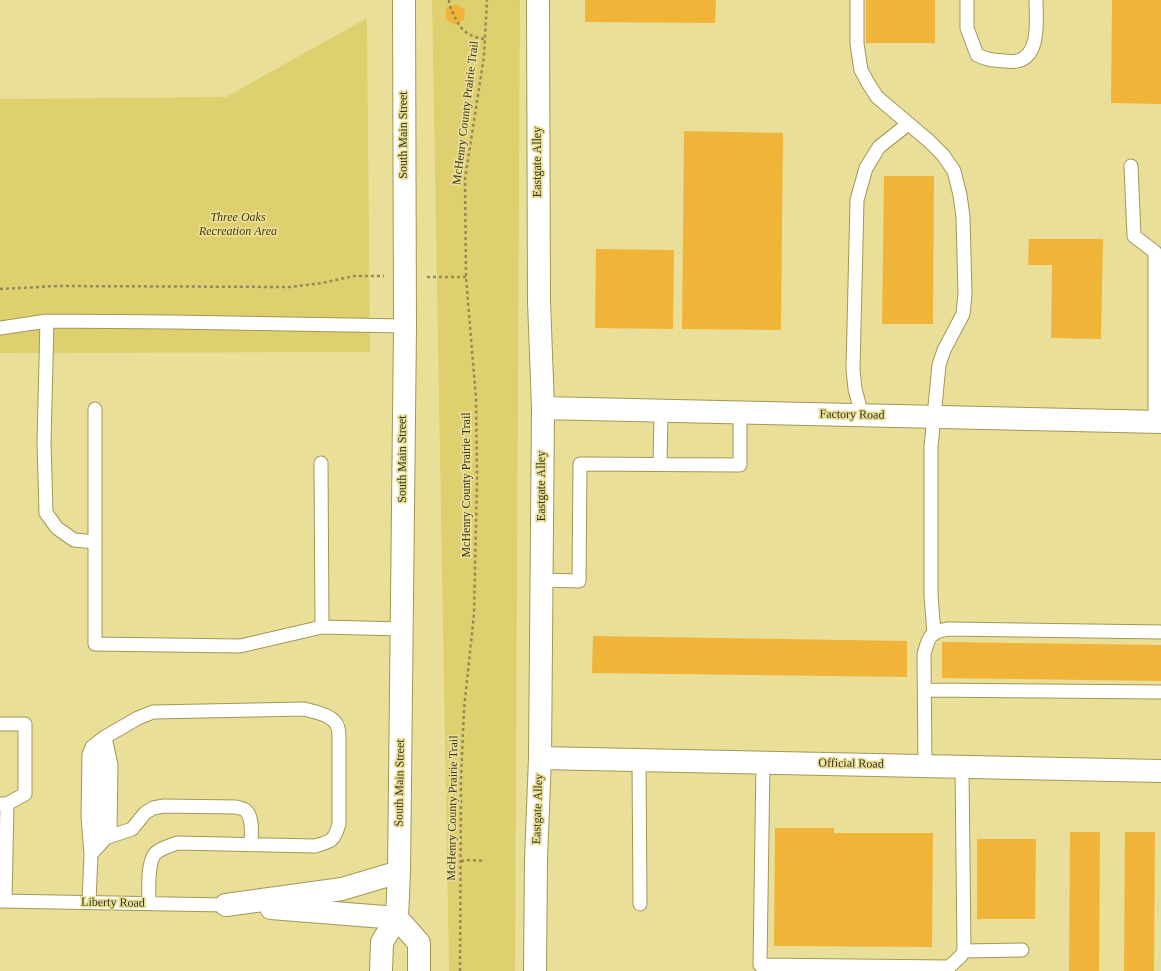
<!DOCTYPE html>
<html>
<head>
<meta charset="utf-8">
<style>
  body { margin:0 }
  canvas { display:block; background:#e9df99 }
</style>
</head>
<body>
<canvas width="1161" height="971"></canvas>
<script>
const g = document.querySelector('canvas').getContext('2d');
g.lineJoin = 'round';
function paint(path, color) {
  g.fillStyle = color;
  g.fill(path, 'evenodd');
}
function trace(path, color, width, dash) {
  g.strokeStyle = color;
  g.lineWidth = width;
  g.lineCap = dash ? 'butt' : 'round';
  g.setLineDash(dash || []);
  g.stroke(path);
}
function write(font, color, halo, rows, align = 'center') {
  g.font = font + ' Georgia,serif';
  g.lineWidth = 3.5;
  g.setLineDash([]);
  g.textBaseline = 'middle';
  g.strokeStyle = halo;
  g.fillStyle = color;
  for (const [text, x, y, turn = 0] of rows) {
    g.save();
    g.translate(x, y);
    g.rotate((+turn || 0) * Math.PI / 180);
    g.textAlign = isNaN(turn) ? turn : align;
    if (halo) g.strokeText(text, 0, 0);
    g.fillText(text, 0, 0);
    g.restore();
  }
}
const green = new Path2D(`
  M432,0H520L515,971H449Z
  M367,18L370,352L0,353V99L226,97Z`);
const building = new Path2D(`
  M585,0H716L715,23L585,22Z
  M866,0H935V43H866Z
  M1112,0H1161V104L1111,103Z
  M456,4L465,10L464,20L455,25L446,19V8Z
  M684,131L783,133L781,330L682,329Z
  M884,176H934L933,324H882Z
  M1029,239H1103L1101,339L1051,338L1052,265H1028Z
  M596,249L674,250L673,329L595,328Z
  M593,636L907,641V677L592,673Z
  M942,642L1161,645V681L942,678Z
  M775,828H834V833H933L932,947L774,946Z
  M1070,832H1100L1099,971H1069Z
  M1125,832H1155L1154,971H1124Z
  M977,839H1036L1035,919H977Z`);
const path = new Path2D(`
  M449,0V4C458,24 461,36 485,39
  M427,277H466
  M0,289L57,286L290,287L322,283L354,276H384
  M461,861L470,860L485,861
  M460,971L461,779L464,709L474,614L477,478L476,399L466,277L465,179L484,56L487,0`);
const service = new Path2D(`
  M857,0V44L861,70L868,83L877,97L929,141L943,155L954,171L960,195L963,217L965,294L963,314L944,350L939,365L931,447V595L934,634
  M967,0V28L977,55C988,60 993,60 1005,61C1008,61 1014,62 1017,61C1041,56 1036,18 1036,0
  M1131,166L1134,236L1155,252V422
  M47,321L44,442L46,513L57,528L74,540L95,542V644L240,646L322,627L402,629
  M0,328L47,321L173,322L405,326
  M95,409V542
  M862,415L855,389L853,369L857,200L866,168L879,147L908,124
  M321,463L322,627
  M660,464L661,411
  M542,580L579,581L580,464L740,465V413
  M925,690L1161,692
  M0,724H25V794L7,804H0
  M639,760L640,904
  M763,762L760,965L949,967L961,956L964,951
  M925,766L924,654C929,637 929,632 948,629L1161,632
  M962,766L964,951L1022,950
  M108,837L132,829L145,813L153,808L164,806L236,807C239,808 243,808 245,810C254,817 251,835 251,845
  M94,845L98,831L100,754L104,738
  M91,854C97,847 107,839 110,831L111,765L105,737
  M0,901L226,905
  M5,901L7,804
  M89,902L91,854L88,817L89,755L92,747L105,737L138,718L153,712L304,709C315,712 335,715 338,728C339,731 339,735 339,738V824C334,841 332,841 315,846L177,843C170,846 158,849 154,855C147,866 149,891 149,903`);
const minor = new Path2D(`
  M543,408L1161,422
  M540,758L1161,771
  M535,971L536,859L540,758L543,408L539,301L538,0`);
const tertiary = new Path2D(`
  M226,905L342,889L399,872
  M271,908L397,918
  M397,918L419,943V971
  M381,971L382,942L397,918L399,872L405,326L404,0`);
const streetNames = [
  ["McHenry County Prairie Trail",466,113,-83],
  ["South Main Street",404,135,-90],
  ["Eastgate Alley",538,162,-90],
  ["Factory Road",852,415,1],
  ["South Main Street",403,459,-90],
  ["McHenry County Prairie Trail",467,485,-90],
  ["Eastgate Alley",542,486,-90],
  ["Official Road",851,764,1],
  ["South Main Street",400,783,-89],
  ["McHenry County Prairie Trail",453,808,-89],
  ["Eastgate Alley",538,809,-88],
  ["Liberty Road",113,903,1]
];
const parkNames = [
  ["Three Oaks",238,218],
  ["Recreation Area",238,232]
];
paint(green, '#ded06e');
paint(building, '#f0b438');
trace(service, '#a29854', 15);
trace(minor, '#a29854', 24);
trace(tertiary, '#a29854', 24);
trace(path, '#928b59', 2.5, [3, 3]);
trace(service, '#fff', 13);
trace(minor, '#fff', 22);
trace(tertiary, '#fff', 22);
write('12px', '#393519', '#e9df99', streetNames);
write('italic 12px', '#484009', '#e9df99', parkNames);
</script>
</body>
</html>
